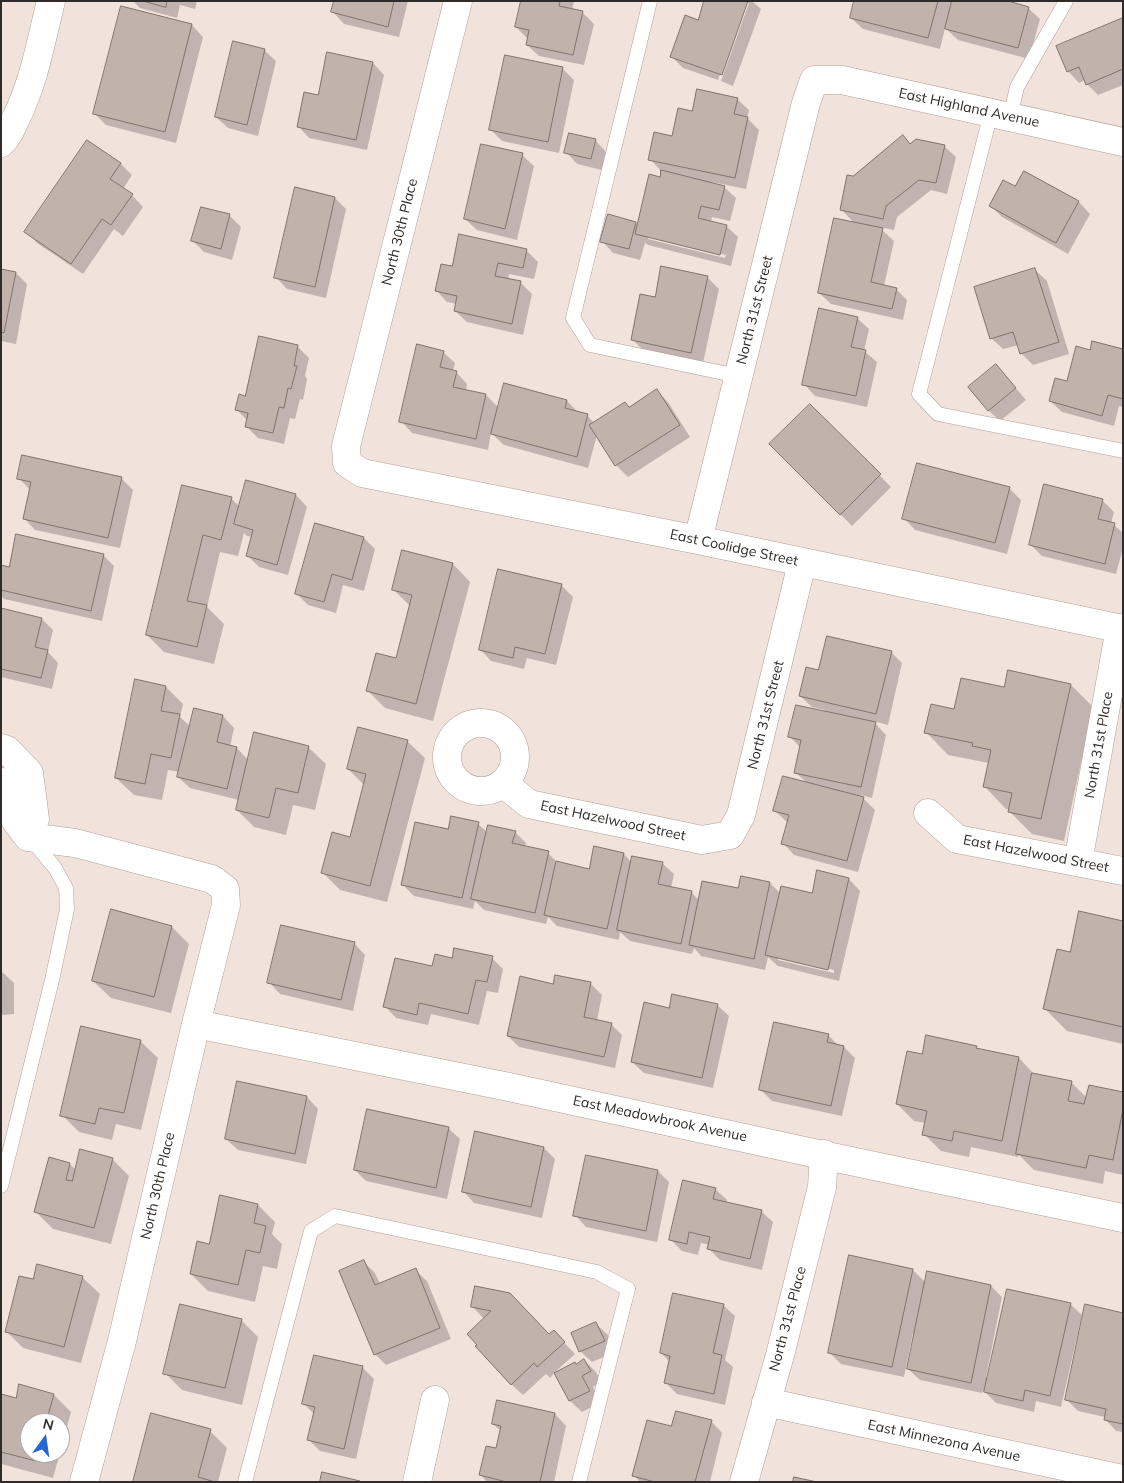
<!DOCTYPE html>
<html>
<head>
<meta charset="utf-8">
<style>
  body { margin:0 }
  #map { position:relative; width:1124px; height:1483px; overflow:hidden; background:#f2e2dc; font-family:Mulish,sans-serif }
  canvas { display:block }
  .frame { position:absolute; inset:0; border:2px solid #302b28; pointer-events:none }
  .north { position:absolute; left:20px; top:1413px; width:50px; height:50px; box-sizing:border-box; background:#fff; border:1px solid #acaaa9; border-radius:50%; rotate:14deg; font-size:14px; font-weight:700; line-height:20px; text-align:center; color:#302b28 }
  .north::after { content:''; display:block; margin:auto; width:18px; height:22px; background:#2367d3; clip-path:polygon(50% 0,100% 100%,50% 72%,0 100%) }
</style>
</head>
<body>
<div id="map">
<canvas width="1124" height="1483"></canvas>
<div class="frame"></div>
<div class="north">N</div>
</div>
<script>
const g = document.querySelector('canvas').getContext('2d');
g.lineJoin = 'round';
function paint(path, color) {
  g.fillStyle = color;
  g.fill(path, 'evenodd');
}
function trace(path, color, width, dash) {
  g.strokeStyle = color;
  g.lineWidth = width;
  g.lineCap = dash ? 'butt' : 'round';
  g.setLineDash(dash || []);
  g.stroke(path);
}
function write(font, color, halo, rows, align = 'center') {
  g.font = font + ' Mulish,sans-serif';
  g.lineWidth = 4;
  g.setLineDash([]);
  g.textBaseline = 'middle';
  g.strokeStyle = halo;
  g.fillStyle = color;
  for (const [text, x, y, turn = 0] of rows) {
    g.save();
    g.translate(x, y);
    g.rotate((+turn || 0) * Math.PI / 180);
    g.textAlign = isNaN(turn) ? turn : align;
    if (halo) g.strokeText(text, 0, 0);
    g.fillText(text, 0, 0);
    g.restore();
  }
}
const shadow = new Path2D(`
  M133,1H197L195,9L180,5L177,18L140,8Z
  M335,1H408L399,37L344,24L333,12Z
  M522,1H574L572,10L582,12L594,24L584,65L539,56L527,45L528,39L516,27Z
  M706,1H752L761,9L733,86L721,81L749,3H746L718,80L683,68L671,56L699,21Z
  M856,1H1004L1028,8L1040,19L1029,59L958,40L945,28L940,49L863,29L851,18Z
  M122,7L192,25L203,37L176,143L106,125L95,114Z
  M1123,19V85L1098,95L1087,84L1085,80L1079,83L1068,71Z
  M264,50L276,61L258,136L228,128L216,117Z
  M373,63L384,75L367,150L309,138L298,126L318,97Z
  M562,68L574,80L559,153L502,141L491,130Z
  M737,99L749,110L747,118L759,130L746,189L712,182V184L724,187L736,198L730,221L712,217L711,222L726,226L738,237L731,266L648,245L645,243L640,260L613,253L602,241L636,223L638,225L661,178V171L650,159L673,137L693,112ZM648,236L726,255L725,258L648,239Z
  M903,137L911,145L944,146L956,157L947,194L931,190L897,217L894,230L879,227L894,241L884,286L896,289L907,300L903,320L831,304L819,293L855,224L841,209L853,177Z
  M595,140L606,152L602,170L577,164L566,152Z
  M87,142L121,164L132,175L123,189L132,195L143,207L123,236L114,229L83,274L37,243L26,231Z
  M522,155L534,166L517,240L477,230L465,219Z
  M1024,172L1079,202L1090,214L1068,254L1002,217L990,205L1016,187Z
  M335,198L346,209L326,298L287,289L276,277Z
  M229,215L241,227L232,260L204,252L193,241Z
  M526,250L538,262L534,279L509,274L508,280L521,283L532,294L523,335L467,322L455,311L457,304L447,302L436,290L453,267Z
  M1,270L16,273L27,284L16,344L1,341Z
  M1035,270L1047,281L1069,354L1033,365L1021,353L1019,345L1003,349L991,338Z
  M707,277L719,289L703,363L644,351L632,339L656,299Z
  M857,318L869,329L864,351L877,362L867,407L815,396L804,384Z
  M298,347L309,358L305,376L307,379L303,400L300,399L295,419L290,418L284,444L258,438L246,426L248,421L236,409Z
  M1090,351H1123V407L1119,406L1114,426L1062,412L1050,401L1068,383Z
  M443,352L455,363L453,371L456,372L467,384L466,391L486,395L499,408L567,401L578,412L587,415L594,423L630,408L657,391L668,402L690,437L628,477L616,465L597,435L588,468L504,445L491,433L488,450L412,433L401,421Z
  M996,365L1026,400L1000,421L988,410Z
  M810,405L891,487L852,526L771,444Z
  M19,478H121L133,490L120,548L35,530L24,518L30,490Z
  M183,486L231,498L240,507L296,495L307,507L288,575L259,567L248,556L253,537L247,536L244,533L238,556L220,552L207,607L224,624L214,664L164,652L147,635Z
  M1009,488L1021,500L1007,554L915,530L904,518Z
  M1102,500L1114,512L1111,524L1114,525L1123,533V548L1116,574L1042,556L1031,545Z
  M364,538L375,549L364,591L343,585L336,613L308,605L297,594Z
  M103,555L114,566L102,621L4,599L1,596V566L10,568Z
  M453,564L470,582L433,721L385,708L368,691L397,660L411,607L393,589Z
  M561,585L573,597L556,665L527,658L524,669L491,661L480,649Z
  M1,609L42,619L53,630L48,652L58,663L52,689L1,677Z
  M891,652L902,663L888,725L873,721L886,735L872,798L860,795L875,810L858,872L794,855L783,843L788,823L775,811L807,783L795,772L801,748L790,737L824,712L825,710L812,707L800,696L819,672Z
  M1071,685L1093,707L1064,841L1032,834L1009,811L1010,809H1006L984,786L989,763L948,755L926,732L1005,689Z
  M166,687L183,704L180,717L191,727L223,716L234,728L230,747L237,748L249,761L308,747L326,764L315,810L293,805L286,835L254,827L237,810L239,800L190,788L178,777L180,772L168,770L162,800L134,795L116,778Z
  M407,741L425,758L387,902L340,890L323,873L351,838L364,785L348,769Z
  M478,824L487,832H515L526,843L525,847L548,853L559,864L590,870L595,848L624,854L632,863H662L674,874L671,888L691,892L699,900L770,883L781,894L813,895L849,879L860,891L839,981L778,966L768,957L765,970L701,956L694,948L692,954L630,941L620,932L619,940L557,926L548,917L546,924L484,910L475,901L473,909L414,896L402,884L449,831ZM778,957L834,970V973L778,960Z
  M1123,922V1044L1067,1031L1045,1009L1071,954Z
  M172,927L189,944L171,1013L111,998L93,981Z
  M354,943L365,955L353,1011L280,994L269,982Z
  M492,958L503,969L498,993L487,991L479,1025L431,1014L428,1025L396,1018L385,1006L433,968L453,959Z
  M1,971L14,983V1014L1,1015Z
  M556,976L591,984L602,995L597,1021L611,1024L622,1035L615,1068L519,1047L508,1036L554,985Z
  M717,1005L729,1016L713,1088L644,1073L632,1062L670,1009Z
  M828,1035L838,1045L844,1047L855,1058L842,1116L772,1101L760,1089Z
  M927,1037L976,1047L979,1050L1019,1058L1035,1075L1071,1082L1087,1098L1123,1093V1175L1105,1171L1103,1184L1034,1170L1019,1155L1018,1157L971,1147L969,1157L941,1151L924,1134L926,1123L914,1121L897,1104L923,1056Z
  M140,1041L158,1058L141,1130L116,1124L112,1140L79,1132L62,1115Z
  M307,1097L318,1109L306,1164L238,1150L226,1139Z
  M448,1128L460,1139L447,1199L366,1181L355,1170Z
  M544,1148L555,1159L542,1218L474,1203L463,1191Z
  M587,1156L658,1171L669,1182L657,1242L586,1227L575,1215Z
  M112,1159L129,1176L111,1244L53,1229L36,1212L70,1164L76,1170Z
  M715,1189L727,1200L726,1203L761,1211L773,1222L762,1270L720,1260L709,1249L710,1245L701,1243L698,1255L682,1251L671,1240Z
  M258,1205L275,1222L272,1234L282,1244L277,1269L263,1266L255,1302L208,1291L191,1274L210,1245Z
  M364,1262L375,1273L380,1284L415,1270L427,1281L451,1339L386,1365L375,1354Z
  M913,1270L926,1283L991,1286L1002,1297L986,1377H988L1070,1304L1082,1315L1061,1407L1036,1401L1034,1412L996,1403L983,1390L982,1393L920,1380L908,1369L916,1333H913L904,1377L841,1364L830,1353Z
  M82,1277L100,1294L81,1363L23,1348L6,1331L34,1281Z
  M476,1287L550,1336L554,1332L575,1354L555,1372L576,1365L584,1360L596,1372L601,1382L593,1387L601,1402L582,1412L570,1401L555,1372L550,1378L546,1374L523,1395L511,1384L484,1319L472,1306Z
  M723,1305L735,1316L725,1360L733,1367L725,1405L677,1394L666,1383L670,1362L661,1353Z
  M1123,1314V1432L1116,1431L1105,1419V1417L1078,1411L1066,1399Z
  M241,1320L258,1337L242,1405L182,1390L165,1373Z
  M596,1324L608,1335L615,1352L592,1362L580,1351Z
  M363,1368L374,1379L356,1459L320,1451L309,1440L314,1414L304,1404Z
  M54,1395L71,1412L60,1452V1423H30V1453H60L53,1478L1,1464V1396L16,1400Z
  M498,1402L555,1414L566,1426L554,1482H487L481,1475L497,1450L501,1431L493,1424Z
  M711,1421L722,1433L710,1482H640L634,1475L672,1428Z
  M210,1431L227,1448L218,1482H134Z`);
const building = new Path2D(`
  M143,1H167L166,7Z
  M334,1H394L388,27L331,12Z
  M521,1H560L559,6L583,11L573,55L526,45L529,30L515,27Z
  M704,1H748L722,75L670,57L685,15L698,20Z
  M854,1H938L928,38L850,18Z
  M952,1H1008L1029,7L1018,48L945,29Z
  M121,6L192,24L165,132L93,114Z
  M1123,18V69L1086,85L1079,67L1067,72L1056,46Z
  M233,41L265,49L247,125L215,117Z
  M327,52L373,62L356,140L297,127L304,92L318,95Z
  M505,55L563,67L548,142L489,130Z
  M697,89L738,98L734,114L748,117L735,178L648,160L654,132L672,136L678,108L692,111Z
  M569,133L596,139L591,159L564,153Z
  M903,135L910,144L916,139L945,145L936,183L919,180L886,206L883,219L840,210L847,175L853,176Z
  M87,140L121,163L110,179L133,194L111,225L102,219L71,264L24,232Z
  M481,144L523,153L505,229L464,219Z
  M661,170L725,186L719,210L701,206L698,218L727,225L720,255L635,234L649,174L660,177Z
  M1024,171L1079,201L1056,243L989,206L1003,180L1015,186Z
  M295,187L335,197L315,287L274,278Z
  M201,207L230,214L221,249L191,241Z
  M608,214L636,222L629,249L600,242Z
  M834,218L883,228L871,282L897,288L892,309L818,293Z
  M459,234L527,249L523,268L498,263L495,276L521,281L512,324L454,311L457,296L435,291L441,264L452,266Z
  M661,266L708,276L691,353L631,340L640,294L655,297Z
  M1035,268L1059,342L1020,354L1013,332L990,339L974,287Z
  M1,269L16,272L4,333L1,332Z
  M819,308L858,317L851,347L866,350L856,396L802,385Z
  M259,336L298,345L294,366H297L291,389L288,388L284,408L279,407L273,433L245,427L248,413L235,410L239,394L245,396Z
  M1092,341L1123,349V399L1108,395L1102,416L1049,401L1055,378L1067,381L1076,346L1090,350Z
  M417,344L444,351L440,367L457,371L453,387L486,394L476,439L399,422Z
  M996,364L1016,388L988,411L968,387Z
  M504,383L567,400L565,408L588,414L577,457L491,434Z
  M657,389L680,425L615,466L589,425L625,402L629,407Z
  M810,404L881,474L840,515L769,444Z
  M22,455L122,477L108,538L23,519L31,482L17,479Z
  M917,463L1010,487L995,543L902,519Z
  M246,480L296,494L277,565L246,556L253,530L234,524Z
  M1044,484L1103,499L1098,519L1115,523L1105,564L1029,545Z
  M182,485L232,497L221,540L203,535L187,601L207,605L197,647L146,635Z
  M315,523L364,537L352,580L332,574L324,602L295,594Z
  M16,534L104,554L91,611L1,590V565L9,567Z
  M402,550L453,563L416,704L366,691L376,653L396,658L412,595L392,590Z
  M498,569L562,584L545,654L515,647L513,658L479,650Z
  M1,608L42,618L35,647L48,650L41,678L1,669Z
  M827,636L892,651L876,714L799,696L806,667L818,670Z
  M1008,670L1071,684L1041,819L1008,812L1012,793L983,787L991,750L972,746L973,743L924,733L931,704L954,709L961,678L1004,687Z
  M135,679L166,686L161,711L180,714L171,758L151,754L145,784L115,778Z
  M796,705L876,722L861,787L794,773L801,740L788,737Z
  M194,708L223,715L217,742L237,747L227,789L177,777Z
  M358,727L408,740L370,886L321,873L332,832L350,837L366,774L347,769Z
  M254,732L309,746L298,793L276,788L269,818L236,810Z
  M783,776L864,797L847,861L781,844L789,815L773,811Z
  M451,816L479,822L462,898L401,885L415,822L448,829Z
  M488,825L516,831L512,843L549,851L535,913L471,899Z
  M594,846L624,853L607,929L544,915L556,861L589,869Z
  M632,856L663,862L658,884L692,891L681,944L617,930Z
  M817,870L849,878L828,970L765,955L781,886L812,893Z
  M741,876L770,882L754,959L689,945L702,881L738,888Z
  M111,909L172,926L154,997L92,981Z
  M1079,911L1123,921V1027L1043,1009L1057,949L1070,952Z
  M281,925L355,942L341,1000L267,983Z
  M454,948L493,956L487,982L476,980L468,1014L419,1003L417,1015L383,1007L395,958L432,966L435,954L452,958Z
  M555,975L591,982L584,1017L612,1023L604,1057L507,1036L520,976L553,984Z
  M672,994L718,1004L702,1078L631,1062L644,1002L669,1008Z
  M774,1022L829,1034L827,1042L844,1046L831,1106L759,1090Z
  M81,1026L141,1040L124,1113L99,1108L95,1124L60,1116Z
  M926,1035L977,1046L976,1048L1019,1057L1002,1141L954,1131L952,1141L922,1135L927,1111L896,1104L907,1051L922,1054Z
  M1032,1073L1072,1081L1068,1101L1084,1104L1089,1085L1123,1092V1109L1113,1160L1089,1155L1086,1168L1016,1154Z
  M237,1081L307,1096L295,1154L225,1139Z
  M367,1109L449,1127L436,1188L354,1170Z
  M475,1131L544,1147L531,1207L462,1192Z
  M80,1149L113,1158L94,1228L34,1212L49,1157L70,1163L66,1180L72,1181Z
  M586,1155L658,1170L646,1231L573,1216Z
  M683,1180L716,1188L713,1199L762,1210L750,1259L707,1249L710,1237L689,1232L687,1244L669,1240Z
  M220,1195L258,1204L254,1223L266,1226L260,1253L246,1250L238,1285L190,1274L197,1241L209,1244Z
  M849,1255L913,1269L892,1367L828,1353Z
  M364,1260L375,1285L416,1268L440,1328L374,1355L339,1271Z
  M37,1264L83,1276L64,1347L5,1332L19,1276L33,1279Z
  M927,1271L991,1285L971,1383L907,1369Z
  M475,1286L510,1293L549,1334L554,1330L565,1342L537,1367L534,1363L511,1385L475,1346L477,1345L467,1334L491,1311L471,1307Z
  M1007,1289L1071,1303L1050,1396L1025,1390L1023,1401L984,1392Z
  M673,1293L724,1304L713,1353L722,1355L714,1394L664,1383L670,1356L660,1353Z
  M180,1304L242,1319L225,1388L163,1374Z
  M1085,1304L1123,1313V1424L1104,1420L1106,1409L1065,1400Z
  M596,1322L605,1341L579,1352L571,1333Z
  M314,1355L363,1366L344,1449L307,1440L315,1407L302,1404Z
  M584,1359L591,1371L582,1376L590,1391L569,1401L554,1373L575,1362L576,1364Z
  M19,1384L54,1394L46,1423H30V1453H38L36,1461L1,1452V1394L16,1398Z
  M497,1400L555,1413L540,1482H507L479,1475L486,1446L496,1448L501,1426L492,1424Z
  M676,1411L712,1420L695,1482H655L632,1476L647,1420L671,1426Z
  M151,1413L211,1429L198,1477L215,1482H133Z
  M322,1472L360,1481L359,1482H320Z
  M794,1477L817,1482H793Z`);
const service = new Path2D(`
  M650,1L573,318L590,345L738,376
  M991,113L919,394L938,414L1123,451
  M1010,117L1017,87L1066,1
  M1,1186L52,980L67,909L66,888L55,868L31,839
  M245,1482L311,1231L335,1216L597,1272L628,1289L579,1482`);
const minor = new Path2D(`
  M458,1L346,446L347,463L362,473L698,540L1123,629
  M1,143C8,137 11,129 15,120C34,83 41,41 51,1
  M698,540L806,103L814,80H842L1123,142
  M447 757a34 34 0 1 1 68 0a34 34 0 1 1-68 0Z
  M1,748L7,750L29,773L35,819L28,837
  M1,782L9,792L15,820L28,837L75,843L212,879L225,889L226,905L196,1024L122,1341L84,1482
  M503,783L529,804L702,840L730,835L741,815L802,563
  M928,813L957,839L1123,871
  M1078,862L1120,628
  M196,1024L509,1087L841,1159L1123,1218
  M766,1402L1123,1479
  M417,1482L435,1400
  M744,1482L780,1355L822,1187L824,1154`);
const streetNames = [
  ["East Highland Avenue",969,108,12],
  ["North 30th Place",400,232,-76],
  ["North 31st Street",755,310,-76],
  ["East Coolidge Street",734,548,12],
  ["North 31st Street",766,715,-76],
  ["North 31st Place",1099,745,-80],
  ["East Hazelwood Street",613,821,12],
  ["East Hazelwood Street",1036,854,11],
  ["East Meadowbrook Avenue",660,1119,12],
  ["North 30th Place",158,1186,-77],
  ["North 31st Place",788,1319,-75],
  ["East Minnezona Avenue",944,1441,12]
];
paint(shadow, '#0003');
paint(building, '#c1b2ac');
trace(building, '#80726d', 1);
trace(service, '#aea09a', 15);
trace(minor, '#aea09a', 29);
trace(service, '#fff', 14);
trace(minor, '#fff', 28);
write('14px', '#302b28', '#fff', streetNames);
</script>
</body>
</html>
